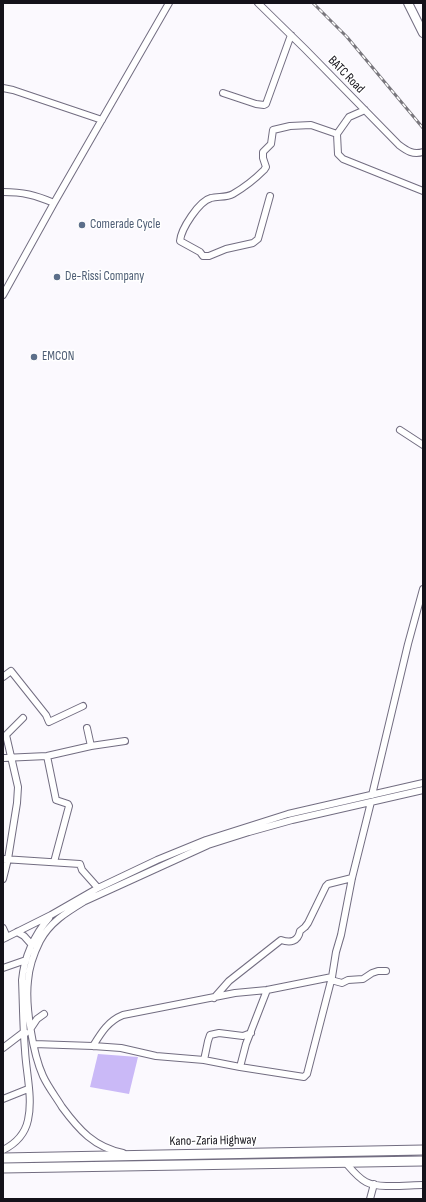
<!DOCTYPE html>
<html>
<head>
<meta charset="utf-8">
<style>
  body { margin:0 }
  #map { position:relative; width:426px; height:1202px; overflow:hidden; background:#fbf9fe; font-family:"Sofia Sans Condensed",sans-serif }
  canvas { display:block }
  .frame { position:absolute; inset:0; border:4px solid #14121a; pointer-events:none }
</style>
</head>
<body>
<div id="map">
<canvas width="426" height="1202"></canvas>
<div class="frame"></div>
</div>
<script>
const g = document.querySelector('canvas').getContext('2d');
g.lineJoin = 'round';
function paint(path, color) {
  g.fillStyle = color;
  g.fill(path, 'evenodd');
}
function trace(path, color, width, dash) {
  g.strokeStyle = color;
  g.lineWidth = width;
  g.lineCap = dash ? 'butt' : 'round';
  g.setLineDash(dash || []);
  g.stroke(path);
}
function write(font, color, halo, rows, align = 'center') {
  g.font = font + ' "Sofia Sans Condensed",sans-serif';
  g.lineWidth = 3;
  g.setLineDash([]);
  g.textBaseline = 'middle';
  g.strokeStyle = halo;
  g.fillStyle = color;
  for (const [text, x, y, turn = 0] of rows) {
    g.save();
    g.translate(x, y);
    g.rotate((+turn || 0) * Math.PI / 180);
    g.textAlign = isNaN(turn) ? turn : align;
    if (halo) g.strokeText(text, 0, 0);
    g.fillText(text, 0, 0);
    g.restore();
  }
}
const forest = new Path2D(`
  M98,1054L138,1057L129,1094L90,1087Z`);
const minor = new Path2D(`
  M258,3L305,49L399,145C407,151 413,155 423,152
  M3,88L13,90L102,120
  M223,93L256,104L264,105L266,104L291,35
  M365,110L349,117L337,134L338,154L343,159L423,191
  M3,192C23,192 35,195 54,203
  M270,196L258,239L253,243L226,249L209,256H203L200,252L180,241C181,229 199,201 211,198C218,196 226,198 233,194C245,187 255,179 264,170L266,167L263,158V152L271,144L273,130L290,126L311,125L337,134
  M3,295L54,203L169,3
  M400,430L423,445
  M3,677L11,671L46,715L49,722L83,706
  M87,728L91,746
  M47,756L56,800L68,804L69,806L54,862
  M3,758L47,756L91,746L125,741
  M372,795L408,644L423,589
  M3,859L80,864L82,870L98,888
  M3,879L8,859L17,803L18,787L6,735L23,718
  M3,928L7,937
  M17,932L24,936L32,945
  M3,939L51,915L98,888L157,860L206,840L288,814L423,783
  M3,968L26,960
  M331,980L342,983L348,980L363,979L372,973L378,971H386
  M214,998L229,981L281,940C290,943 298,942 300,931L305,927L308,923L326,886L328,884L352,878
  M31,1028L37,1019L44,1014
  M34,1044L93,1046L121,1048L156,1056L204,1060L240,1067L304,1077L307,1074L332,977L336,952L341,935L352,878L371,802
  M93,1046C101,1033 108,1021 123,1015L235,993L267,990L332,977
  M3,1048L24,1032L26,1033
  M204,1060L208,1041L210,1035L219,1033L243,1036L251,1033
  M240,1067L246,1044L267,990
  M3,1099L28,1089
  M3,1150C15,1144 25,1134 28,1120C33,1098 26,1072 25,1050C23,1027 23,1003 22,980C24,958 34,935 49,918
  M123,1153C94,1147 79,1130 62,1107C56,1097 48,1087 43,1076C33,1054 25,1006 28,981C29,967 34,953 40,941C50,922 67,912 85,901L208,845L249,832L292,820L423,790
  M345,1162C351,1169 358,1178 366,1182C379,1189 408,1185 423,1185
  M370,1199L374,1184`);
const major = new Path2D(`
  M408,3L423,33`);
const highway = new Path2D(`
  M3,1158L423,1150
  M3,1168L423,1161`);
const rail = new Path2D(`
  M313,3L347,37L423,128`);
const markers = [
  [82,225,4,"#5c6f8a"],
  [57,277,4,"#5c6f8a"],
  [34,357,4,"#5c6f8a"]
];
const streetNames = [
  ["BATC Road",346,75,46],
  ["Kano-Zaria Highway",213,1141,-1]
];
const serviceNames = [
  ["Comerade Cycle",90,225],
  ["De-Rissi Company",65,277],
  ["EMCON",42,357]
];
paint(forest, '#cab9f7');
trace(minor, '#726d81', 8);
trace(major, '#726d81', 10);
trace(highway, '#726d81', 11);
trace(minor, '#fff', 6);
trace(major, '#fff', 8);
trace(highway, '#fff', 9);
trace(rail, '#79777d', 3);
trace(rail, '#fff', 1.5, [4.5]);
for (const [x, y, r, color] of markers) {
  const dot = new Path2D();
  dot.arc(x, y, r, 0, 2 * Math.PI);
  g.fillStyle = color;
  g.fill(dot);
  trace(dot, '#fff', 1.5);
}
write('13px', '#14121a', '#fff', streetNames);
write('13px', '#4e5e75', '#fff', serviceNames, 'left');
</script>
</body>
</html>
